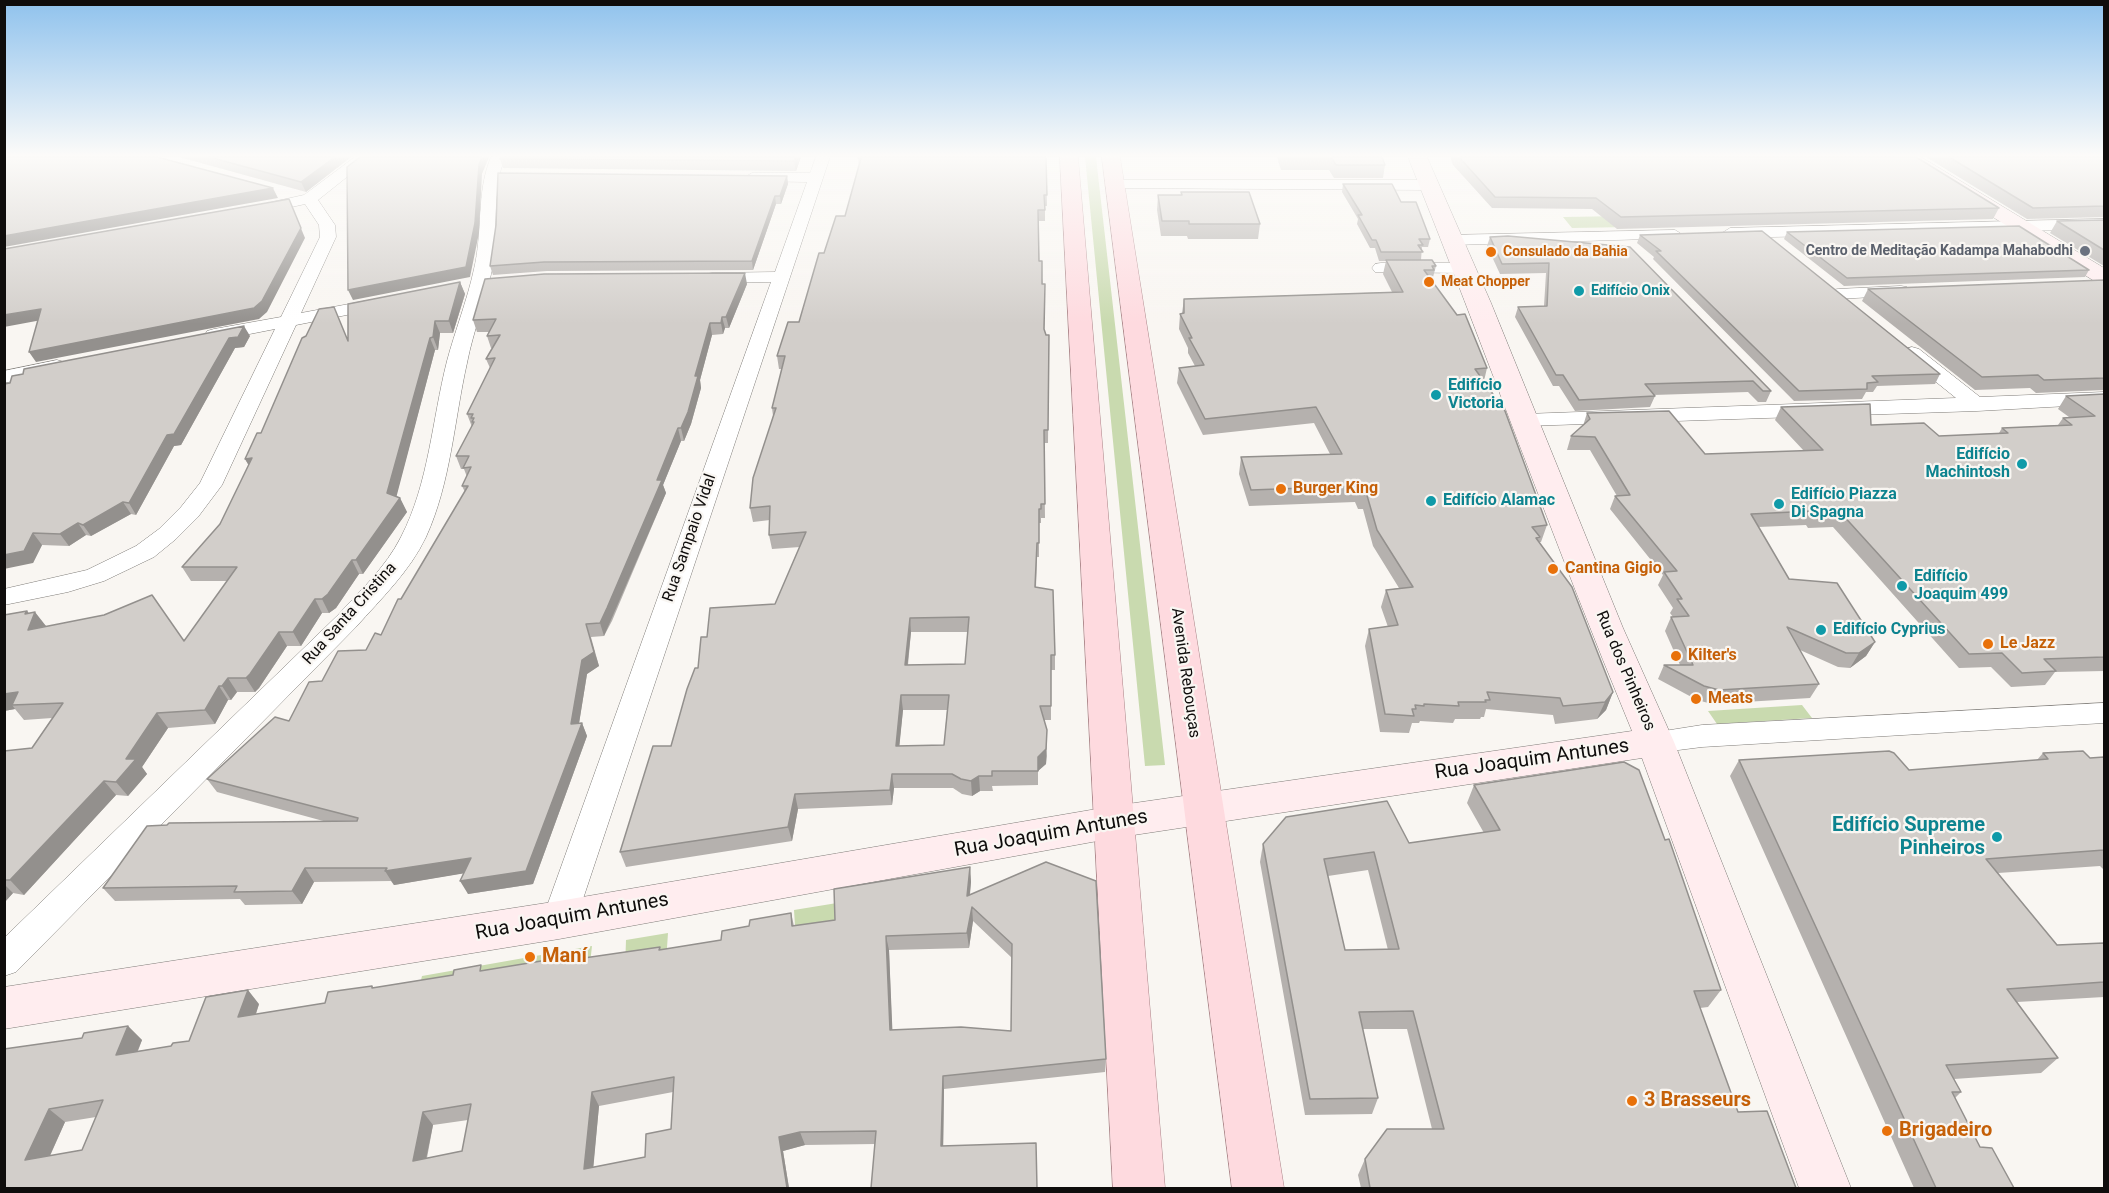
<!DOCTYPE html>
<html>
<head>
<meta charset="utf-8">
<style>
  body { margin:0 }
  #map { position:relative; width:2109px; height:1193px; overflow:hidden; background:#f9f6f2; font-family:Roboto,sans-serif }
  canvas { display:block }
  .frame { position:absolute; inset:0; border:6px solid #0f0d0c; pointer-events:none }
</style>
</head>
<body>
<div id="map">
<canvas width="2109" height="1193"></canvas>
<div class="frame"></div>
</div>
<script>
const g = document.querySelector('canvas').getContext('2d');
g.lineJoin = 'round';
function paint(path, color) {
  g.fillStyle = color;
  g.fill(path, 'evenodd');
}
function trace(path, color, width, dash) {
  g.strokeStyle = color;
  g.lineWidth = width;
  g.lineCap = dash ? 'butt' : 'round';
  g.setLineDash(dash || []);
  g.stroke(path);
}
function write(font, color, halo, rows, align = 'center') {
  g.font = font + ' Roboto,sans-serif';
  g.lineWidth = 4.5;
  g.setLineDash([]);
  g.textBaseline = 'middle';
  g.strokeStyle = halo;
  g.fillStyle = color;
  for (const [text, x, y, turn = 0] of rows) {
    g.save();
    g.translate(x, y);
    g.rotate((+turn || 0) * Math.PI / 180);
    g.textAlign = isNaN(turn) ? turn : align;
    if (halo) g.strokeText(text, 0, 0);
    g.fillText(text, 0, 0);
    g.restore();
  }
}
const green = new Path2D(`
  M1085,157H1096L1165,765L1145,766Z
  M1622,216L1631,227L1572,228L1563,217Z
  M1802,705L1812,718L1717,724L1708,711Z
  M837,903L838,937L796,941L794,910Z
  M668,933L666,962L625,969L626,940Z
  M592,946L589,972L416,1000L422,976Z`);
const street = new Path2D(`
  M355,157H372L318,200L335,225L336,237L301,313L381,298L387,299L390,303L387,307L296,325L222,485L198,517L176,539L154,557L104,581L68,592L4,605V589L87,570L136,546L159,529L181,507L200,483L275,329L214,341L207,339L205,335L207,331L214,329L281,317L320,237L319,225L305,204L256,215L248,210L250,207L304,195Z
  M491,157H505C491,192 499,233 492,270C485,302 473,332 467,363C454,421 451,482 426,537C410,571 381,599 356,627L16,972L4,976V938L338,615C360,591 386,567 401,537C429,483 432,420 447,361C455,331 467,301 474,269C483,233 476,192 491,157Z
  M816,157H830L576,920L571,930L559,935L547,930L542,920L771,282L712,283L706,282L703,278L706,274L712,273L775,272L807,182L752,181L745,177L752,173H810Z
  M1115,180H1429L1437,185L1429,190L1110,188L1107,185Z
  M2104,219V229L1730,238L1722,233L1730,228Z
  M1675,230L1683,235L1681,238L1453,245L1445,240L1453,235Z
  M1381,263H1464L1470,264L1473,268L1470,272L1464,273L1375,272L1372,268L1375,264Z
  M1901,286L1907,287L1910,291L1907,295L1838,299L1832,298L1829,294L1832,290L1838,289Z
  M1912,347L1919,349L1980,397L2104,392V404L1977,411L1525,426L1518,424L1514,420L1518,416L1525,414L1956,398L1905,357L1902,353L1905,349Z
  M57,360L64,362L67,366L64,370L4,383V371Z
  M2104,703V723L1702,747L1655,753L1645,750L1640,742L1645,734L1702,725Z`);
const secondary = new Path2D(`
  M1408,157H1427L1491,303L1623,628L1674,742L1851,1188H1799L1642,758L1114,838L559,939L4,1029V987L559,901L1114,806L1632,731C1553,541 1485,348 1408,157Z
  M1898,157H1921L2104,268V284L2096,282Z`);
const primary = new Path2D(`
  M1060,157H1078L1165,1188H1113Z
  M1102,157H1120L1284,1188H1232Z`);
const wall = new Path2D(`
  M179,157H351L306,192Z
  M801,157L796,171L503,168L500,159Z
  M858,157H1046L1047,206H1045V221H1038L1039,261L1045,296L1044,330L1046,335H1049L1048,443H1044L1045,518H1041V523H1039V557H1037L1036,588L1055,655V670H1051V720H1044L1047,756L1046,764L1038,771V785L992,786L993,791H980L972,796L962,794L953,788H894L892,805L798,809L792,841L626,867L620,852L671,746L698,668L707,637L775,604L800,547L772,549L769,535L770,520L753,522L750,508L773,416L772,408L782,369H779L777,356L799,322L824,253L845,216L859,166ZM911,632H968L965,664L908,665ZM903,710H947L944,745L899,746Z
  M1277,157H1382L1385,165L1383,178H1334L1329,170H1281Z
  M1450,157H1916L1999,208L1993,219L1617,229L1592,209L1492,208L1453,165Z
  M1926,157H2104V217L2027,219Z
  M787,176L788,184L781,204H776L753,270L547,271L493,275L490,266Z
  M1343,184L1401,202L1430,239L1428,247H1422L1421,260L1436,266L1432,281L1487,368L1484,381L1547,525L1541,542H1539L1613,692L1606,710L1597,719L1555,724L1553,715L1486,709L1484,717H1481L1480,719H1455L1453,723L1420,721L1419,723H1412L1409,733L1380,732L1365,646L1369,629L1388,627L1381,607L1386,590L1399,588L1373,546L1363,509H1358L1355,502L1249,506L1239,474L1241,457L1330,454L1314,423L1203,435L1177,383L1179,368L1195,366L1188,353V348L1179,329L1180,314L1182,313L1184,299L1392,292L1383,274L1386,261H1379L1375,248H1370L1357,224L1358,219L1342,192Z
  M1181,192L1260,224L1258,239H1188L1187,236H1161L1157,210L1158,195H1181Z
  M2104,220V266L2050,233L2057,221Z
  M1787,232L2089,270L2085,277L1844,286L1784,239Z
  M1640,235L1940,374L1935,384L1877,386L1873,392H1866L1862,399L1794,401L1653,259L1654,257L1637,243Z
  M1508,236L1771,391L1766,402H1758L1748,392L1653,395L1655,396L1650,407L1575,411L1559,386H1553L1515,317L1518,307L1544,306L1546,273L1500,274L1487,246L1490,237Z
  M2104,280V390L2036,393L2030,388L1975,390L1862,301L1868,289Z
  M460,282L465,294L453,333H440L438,350H435L396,496L400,498L407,512L363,574H359L336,608L329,613H322L301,646H287L259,688L255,692H237L231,700H228L215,724L168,728L142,767L147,774L128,796L116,795L24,895L13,893L4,903V751L32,748L52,718L24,720L15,709L4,711L27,611L29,614L46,626L184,641L227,581H191L182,567L220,524L249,466L245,459L261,433L348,340Z
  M747,284L729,328H725L723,334L712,335L700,380L701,388L691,424L684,441H681L663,485L666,493L612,621L604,636L591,637L599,666L587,674L579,723H582L587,736L533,884L468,894L464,873L394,885L391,881L314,882L302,904L245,905L240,899L115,901L103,888L327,822L217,792L207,779L289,721L322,681L366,650L381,635L465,492L462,486L467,477L464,469H461L456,456L472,427L467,414L490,368L486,359L493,348H491L487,336L489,332H477L473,320Z
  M250,336L244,347L235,348L181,445L174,446L136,515L131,514L91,536L86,535L69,546L42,545L33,563L4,384Z
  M2104,394V671L2055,672L2045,685L2011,687L1991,667L1959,668L1833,527L1808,528L1806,525L1758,527L1789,579L1875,642L1866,656L1850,668L1838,667L1800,650L1819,684L1810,698L1712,704L1697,700L1658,679L1664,665H1680L1665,631L1671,617H1673L1670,613L1673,608L1658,585L1663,575L1610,509L1615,496H1617L1590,450H1567L1571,436L1583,426L1587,413L1705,454L1804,451L1775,420L1781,407L1871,425L1939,436L1999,433L2002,428L2058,425L2063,418L2069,417L2058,409L2066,396Z
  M2043,753L2090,758L2104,757V870L2100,866L1998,873L2057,945L2104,943V997L2017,1002L2058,1058L2041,1073L1954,1079L1961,1092L1955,1098L1980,1147L2014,1188H1914L1730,776L1739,760L1909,770L2037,760Z
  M1474,785L1721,990L1708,1007L1700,1008L1738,1112L1796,1188H1361L1358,1175L1365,1159L1432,1129L1407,1029H1363L1378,1098L1372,1114L1305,1115L1260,862L1263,844L1409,843L1484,833L1467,803ZM1368,870L1388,950H1345L1328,876Z
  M1046,862L1106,1059L1105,1072L944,1089L943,1146L1037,1188L875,1144L805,1145L783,1151L789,1188H4L82,1038L128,1026L142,1040L138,1051L171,1046L189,1041L259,1004L256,1014L325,1003L372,986L374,988L484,970L580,959L660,947L661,950L721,940L749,926L791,913L794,926L835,920L970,867L971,882L970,895ZM973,921L1012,958L1011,1031L892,1030L889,950L969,948ZM673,1092L671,1129L645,1157L593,1167L599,1106ZM96,1117L82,1150L50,1156L65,1122ZM468,1120L462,1151L427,1158L433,1125Z`);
const shadedWall = new Path2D(`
  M335,157H351L306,192L301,182Z
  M482,157H489L482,174L479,233L470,277L353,300L348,290L479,165Z
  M796,157H801L796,171L794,161Z
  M787,176L788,184L781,204L780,196Z
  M273,188L278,198L4,247V236Z
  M775,196L776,204L753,270L752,261Z
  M289,199L305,238L267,312L259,319L36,362L29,352Z
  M745,273L747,284L729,328L726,317Z
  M460,282L465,294L453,333L449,321Z
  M41,309L47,319L4,327V315Z
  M722,317L725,328L723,334L721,323Z
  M435,321L440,333L438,350L433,337Z
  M710,323L712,335L700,380L701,388L691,424L684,441L681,428L695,376Z
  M244,326L250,336L244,347L235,348L181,445L174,446L136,515L129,503L167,435L229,338Z
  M430,338L435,350L394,506L387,493Z
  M678,428L681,441L663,485L666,493L604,636L600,623Z
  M252,458L253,472L245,459Z
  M400,498L407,512L363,574L356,560Z
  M123,502L131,514L91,536L83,525Z
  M78,523L86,535L69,546L60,534Z
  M33,533L42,545L33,563L4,569V555Z
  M352,560L359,574L336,608L329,613L322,599Z
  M315,599L322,613L301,646L293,632Z
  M27,611L33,618L35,612L46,626L28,630L25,614Z
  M910,618L911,632L906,679L905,665Z
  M586,624L599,666L587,674L577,736L582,723L587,736L533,884L468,894L460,881L571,724Z
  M279,632L287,646L259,688L255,692L246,678Z
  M1875,642L1866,656L1850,668L1859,653Z
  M228,678L237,692L231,700L222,686Z
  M219,686L228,700L215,724L205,710Z
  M18,692L12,705L15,709L4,711V694Z
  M1613,692L1606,710L1597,719L1605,702Z
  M901,695L903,710L898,760L896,746Z
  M157,713L168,728L142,767L147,774L128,796L116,782L126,759Z
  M1047,730L1046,764L1038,771V785V757Z
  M892,774L894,788L892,805L890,790Z
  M979,776L980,791L972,796L971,781Z
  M104,781L116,795L24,895L10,880Z
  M795,794L798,809L792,841L788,827Z
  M471,858L478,871L394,885L385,871Z
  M970,867L971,882L968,911L967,896Z
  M305,868L314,882L302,904L292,891Z
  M4,884L13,893L4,903Z
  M972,907L973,921L969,948L967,933Z
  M886,936L889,950L893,1044L890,1030Z
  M248,990L259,1004L250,1031L238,1017Z
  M128,1026L142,1040L130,1069L116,1055Z
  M943,1076L944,1089L943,1159L941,1146Z
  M592,1092L599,1106L592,1182L584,1169Z
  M49,1109L65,1122L42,1173L25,1160Z
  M423,1112L433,1125L423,1174L413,1161Z
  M800,1132L805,1145L783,1151L789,1188H787L779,1137Z`);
const building = new Path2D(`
  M4,157H157L273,188L4,236Z
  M209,157H335L301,182Z
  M360,157H482L479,165L475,223L466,267L348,290L347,167Z
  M501,157H796L794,161L500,159Z
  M858,157H1046L1047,195H1044L1045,210H1038L1039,261H1042V284H1045L1044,329L1046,335H1049L1048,430H1044L1045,504H1041V509H1039V543H1037L1035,587L1053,590L1055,655H1051V706H1040L1047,730L1046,749L1038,757V771H992V776H979L971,781L961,779L952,774H892L890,790L795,794L788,827L620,852L653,746H671L687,689L695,668H698L701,637H707L710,608L775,604L806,532L769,535L770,506L750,508L753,478L776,408H772L785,356H777L788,322H799L819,253H824L836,216H845L861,158H858ZM969,617L965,664L905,665L910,618ZM901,695H949L944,745L896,746Z
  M1331,157H1382L1385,165H1336Z
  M1459,157H1916L1999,208L1621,217L1596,198L1495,197Z
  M1949,157H2104V206L2033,208Z
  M498,173L787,176L780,196H775L752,261L544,262L490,266L496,225Z
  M1343,184H1392L1401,202H1416L1430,239H1419L1423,245H1418L1423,252H1381L1376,240H1372L1358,215H1362Z
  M1181,192H1249L1260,224H1189V221H1162L1158,195H1182Z
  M289,199L301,228L262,301L254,308L29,352L41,309L4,315V249Z
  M2104,220V250L2057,221Z
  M2019,226L2089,270L1847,278L1787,232Z
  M1762,231L1940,374L1872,376L1878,382L1867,383V389L1799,391L1656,251H1661L1640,235Z
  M1508,236L1630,247L1771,391H1763L1753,381L1645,384L1655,396L1579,400L1563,375H1556L1518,307L1547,306L1549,263L1502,264L1490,237Z
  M1386,260H1432L1436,266H1432L1434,270H1424L1457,315L1465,314L1487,368L1475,369L1505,411L1547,525L1532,527L1540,537L1536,538L1572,587L1613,692L1605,702L1563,706L1560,698L1487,692L1490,700H1485L1486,702H1458L1459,706L1424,704V706L1415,705L1416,709H1412L1414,716L1385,714L1369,629L1398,625L1386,590L1413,587L1377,530L1366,492H1361L1358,486L1251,490L1241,457L1342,454L1316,407L1205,419L1179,368L1204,365L1189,338H1192L1180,314L1184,313V299L1403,292Z
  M745,273L726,317H722L721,323H710L695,376H698L688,412L681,428H678L657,480H662L607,608L600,623L586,624L594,652L582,660L571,724L582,723L526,871L460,881L471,858L385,871L387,868H305L292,891L234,892L237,886L103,888L147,826L167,825L169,823L357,821L358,818L207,779L275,717L289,721L309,682L322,681L338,651L366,650L375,633L381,635L398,599H401L468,486H462L471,467L463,468L469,456H456L474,422H472L474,418H471L473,414H467L495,358L486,359L500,335L487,336L496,319L473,320L485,279L544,274Z
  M2104,280V378L2044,380L2038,375L1982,377L1868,289Z
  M460,282L449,321H435L433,337L430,338L387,493L400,498L356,560H352L328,594L322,599H315L293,632H279L250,674L246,678H228L222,686H219L205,710L157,713L126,759H136L116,782L104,781L10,880H4V751L32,748L63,703L12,705L18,692L4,694V615L27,611L25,614L35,612L28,630L104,615L152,595L184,641L237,567H182L220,524L252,458L245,459L257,433H261L302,338L306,336L319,309L334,307L348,341V304Z
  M244,326L238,337L229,338L174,434L167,435L129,503L123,502L83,525L78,523L60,534L33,533L24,551L4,555V384L10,383L12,376L23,374L24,369Z
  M2104,394V657L2044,659L2056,671L2022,673L2002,653L1969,654L1841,513L1816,514L1813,511L1751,514L1789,579L1837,583L1875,642L1859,653H1846L1787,627L1819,684L1719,690L1704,686L1664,665H1693L1671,617L1689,616L1677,599H1682L1664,572L1677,571L1615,496L1630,495L1595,437L1571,436L1590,419L1587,413L1669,411L1705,454L1823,450L1781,407L1870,404L1871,425L1924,423L1939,436L2008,433L2002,428L2072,425L2063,418L2095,416L2066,396Z
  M1889,751L1894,753L1909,770L2048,759L2043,753L2083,751L2090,758L2104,757V850L1986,859L2057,945L2104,943V982L2007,989L2058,1058L1946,1065L1961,1092H1952L1980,1147L1992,1148L2014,1188H1936L1739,760Z
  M1624,762L1639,770L1665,840L1669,839L1721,990L1694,991L1738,1112L1767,1111L1796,1188H1370L1365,1159L1387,1129H1444L1413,1011L1359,1012L1378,1098L1310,1099L1263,844L1286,817L1387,801L1409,843L1500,830L1474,785ZM1374,852L1399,949L1345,950L1324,859Z
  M1046,862L1096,881L1106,1059L943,1076L941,1146L1036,1143L1037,1188H871L876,1131L800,1132L779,1137L787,1188H4V1049L82,1038L84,1033L128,1026L116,1055L171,1046L173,1043L189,1041L206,997L248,990L238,1017L325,1003L328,992L372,986V988L453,975L454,970L481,965L480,971L578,955L577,959L660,947L659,950L721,940L722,931L749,926L750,920L791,913L792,926L835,920L834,889L970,867L967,896ZM972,907L1012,944L1011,1031L961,1027L890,1030L886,936L967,933ZM674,1077L671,1129L646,1134L645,1157L584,1169L592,1092ZM103,1100L82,1150L25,1160L49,1109ZM471,1104L462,1151L413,1161L423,1112Z`);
const markers = [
  [2085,251,6,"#6b7280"],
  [1491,252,6,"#e8710a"],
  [1429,282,6,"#e8710a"],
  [1579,291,6,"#0f9aa8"],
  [1436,395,6,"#0f9aa8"],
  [2022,464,6,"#0f9aa8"],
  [1281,489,6,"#e8710a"],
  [1431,501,6,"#0f9aa8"],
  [1779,504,6,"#0f9aa8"],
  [1553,569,6,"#e8710a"],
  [1902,586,6,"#0f9aa8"],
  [1821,630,6,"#0f9aa8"],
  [1988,644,6,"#e8710a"],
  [1676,656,6,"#e8710a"],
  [1696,699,6,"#e8710a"],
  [1997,837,6,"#0f9aa8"],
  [530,957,6,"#e8710a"],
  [1632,1101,6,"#e8710a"],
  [1887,1131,6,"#e8710a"]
];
const farWorshipnames = [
  ["Centro de Meditação Kadampa Mahabodhi",2073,251]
];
const farFoodnames = [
  ["Consulado da Bahia",1503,252],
  ["Meat Chopper",1441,282]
];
const farCulturenames = [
  ["Edifício Onix",1591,291]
];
const cultureNames = [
  ["Edifício",1448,386],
  ["Victoria",1448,404],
  ["Edifício",2010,455,"right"],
  ["Machintosh",2010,473,"right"],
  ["Edifício Piazza",1791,495],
  ["Di Spagna",1791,513],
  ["Edifício Alamac",1443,501],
  ["Edifício",1914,577],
  ["Joaquim 499",1914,595],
  ["Edifício Cyprius",1833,630]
];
const foodNames = [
  ["Burger King",1293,489],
  ["Cantina Gigio",1565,569],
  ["Le Jazz",2000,644],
  ["Kilter's",1688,656],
  ["Meats",1708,699]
];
const streetNames = [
  ["Rua Sampaio Vidal",690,538,-71],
  ["Rua Santa Cristina",350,614,-48],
  ["Rua dos Pinheiros",1625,671,67],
  ["Avenida Rebouças",1185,673,82]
];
const nearStreetnames = [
  ["Rua Joaquim Antunes",1532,760,-8],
  ["Rua Joaquim Antunes",1051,834,-10],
  ["Rua Joaquim Antunes",572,917,-10]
];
const nearCulturenames = [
  ["Edifício Supreme",1985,826],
  ["Pinheiros",1985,849]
];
const nearFoodnames = [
  ["Maní",542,957],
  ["3 Brasseurs",1644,1101],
  ["Brigadeiro",1899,1131]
];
paint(green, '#c9daaf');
trace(street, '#7f7c78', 1);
trace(secondary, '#7f7c78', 1);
trace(primary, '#aa8387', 1);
paint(street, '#fff');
paint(secondary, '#ffedef');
paint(primary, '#fedadf');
paint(wall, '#b5b1ae');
paint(shadedWall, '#93908d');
paint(building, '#d2ceca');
trace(building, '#93908d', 1.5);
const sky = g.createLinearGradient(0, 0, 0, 324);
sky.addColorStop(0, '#8fc2ed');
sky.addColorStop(0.48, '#fcfbf9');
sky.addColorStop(1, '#fcfbf900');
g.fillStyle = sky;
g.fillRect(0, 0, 2109, 324);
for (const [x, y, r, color] of markers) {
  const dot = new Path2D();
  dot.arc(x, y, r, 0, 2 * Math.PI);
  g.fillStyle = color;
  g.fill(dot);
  trace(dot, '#f9f6f2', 2);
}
write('bold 14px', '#5b616d', '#f9f6f2', farWorshipnames, 'right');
write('bold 14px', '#c56008', '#f9f6f2', farFoodnames, 'left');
write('bold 14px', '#0d838f', '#f9f6f2', farCulturenames, 'left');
write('bold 16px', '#0d838f', '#f9f6f2', cultureNames, 'left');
write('bold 16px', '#c56008', '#f9f6f2', foodNames, 'left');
write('16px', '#0f0d0c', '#f9f6f2', streetNames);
write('20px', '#0f0d0c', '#f9f6f2', nearStreetnames);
write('bold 20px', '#0d838f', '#f9f6f2', nearCulturenames, 'right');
write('bold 20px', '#c56008', '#f9f6f2', nearFoodnames, 'left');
</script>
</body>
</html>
